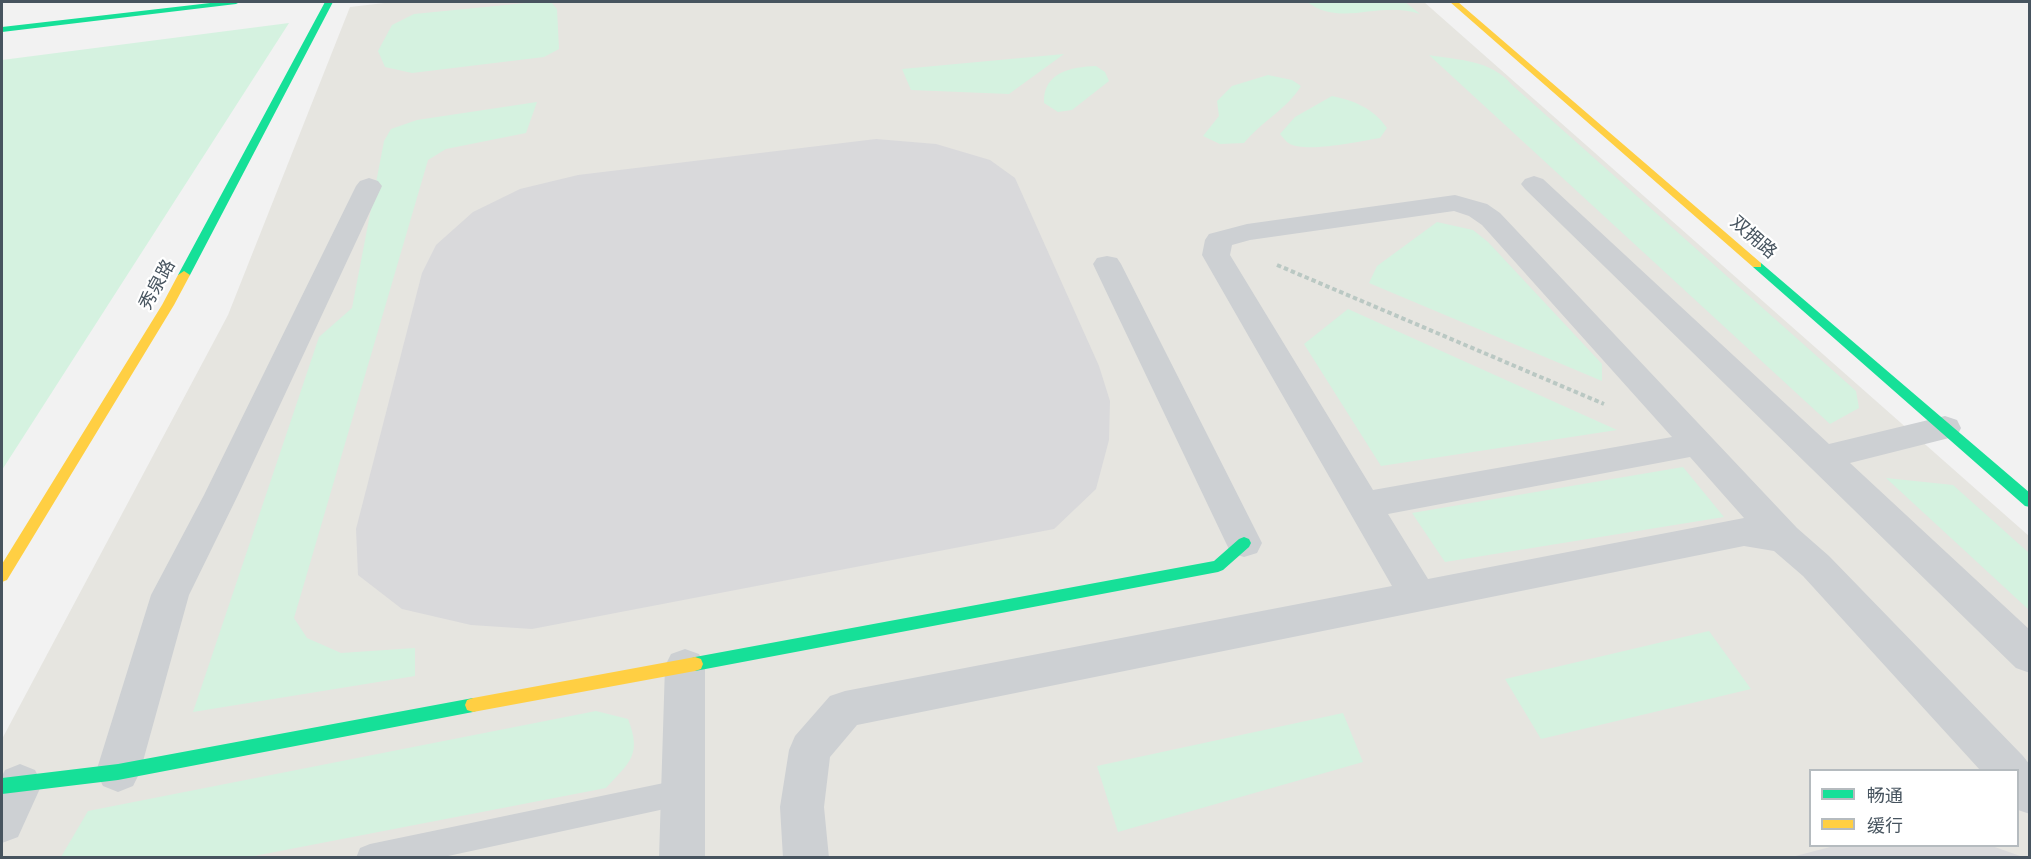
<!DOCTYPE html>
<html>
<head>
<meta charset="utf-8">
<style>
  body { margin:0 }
  #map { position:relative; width:2031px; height:859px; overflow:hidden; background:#f2f2f2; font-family:"DM Sans","Noto Sans SC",sans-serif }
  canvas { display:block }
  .frame { position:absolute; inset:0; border:3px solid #47545f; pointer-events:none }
  .legend { position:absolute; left:1809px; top:769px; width:210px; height:78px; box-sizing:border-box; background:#fff; border:2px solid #b5bbbf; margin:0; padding:8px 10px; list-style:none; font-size:18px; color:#47545f }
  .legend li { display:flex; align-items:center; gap:12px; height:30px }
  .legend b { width:30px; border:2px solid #b5bbbf }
</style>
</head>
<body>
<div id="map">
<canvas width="2031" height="859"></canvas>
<div class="frame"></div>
<ul class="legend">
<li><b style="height:8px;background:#16e098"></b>畅通</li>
<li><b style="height:8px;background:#ffcf43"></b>缓行</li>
</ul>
</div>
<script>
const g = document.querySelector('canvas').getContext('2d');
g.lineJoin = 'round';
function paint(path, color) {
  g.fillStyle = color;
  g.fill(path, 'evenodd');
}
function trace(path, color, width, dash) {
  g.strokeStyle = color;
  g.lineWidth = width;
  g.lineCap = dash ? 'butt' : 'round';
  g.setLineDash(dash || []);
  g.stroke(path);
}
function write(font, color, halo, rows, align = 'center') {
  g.font = font + ' "DM Sans","Noto Sans SC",sans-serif';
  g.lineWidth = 4.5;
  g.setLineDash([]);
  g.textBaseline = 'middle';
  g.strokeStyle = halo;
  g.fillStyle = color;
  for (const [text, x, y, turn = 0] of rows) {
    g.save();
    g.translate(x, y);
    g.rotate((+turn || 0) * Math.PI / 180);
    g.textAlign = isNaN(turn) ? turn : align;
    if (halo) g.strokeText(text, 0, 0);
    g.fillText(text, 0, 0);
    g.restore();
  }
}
const commercial = new Path2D(`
  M393,2H1424L2029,536V857L2,858V739L228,315L350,7ZM1810,770H2018V846H1810Z`);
const green = new Path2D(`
  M536,2L552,3L557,9L559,49L544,57L412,73L385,67L378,51L392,25L414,14Z
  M1307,2H1405L1420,14C1378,0 1343,28 1307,2Z
  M289,23L2,470V60Z
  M1064,54L1009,94L911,90L902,69Z
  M1429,55C1458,60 1492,60 1512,85L1856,391L1859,408L1830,424Z
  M1096,66L1105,72L1109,81L1072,110L1058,112L1044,103C1043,72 1071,67 1096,66Z
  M1268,75L1292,80L1301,86C1287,109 1261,122 1244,143L1220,144L1203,136L1219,116L1217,101L1232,86Z
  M1332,96C1355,101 1373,108 1387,128L1380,138C1360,141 1308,153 1290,144C1286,142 1282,136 1280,134L1295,117Z
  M537,102L526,133L446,149L428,160L294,618L307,638L341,653L415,648V676L193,712L319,337L352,308L384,141L391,129L417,120Z
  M1437,222L1473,230L1488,242L1602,364V381L1369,283L1377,266Z
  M1348,309L1617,430L1381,466L1304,344Z
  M1683,467L1724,517L1445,562L1412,513Z
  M1886,478L1953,485L2029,553V610Z
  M1709,631L1751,689L1541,739L1505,679Z
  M596,711L628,719C642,755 630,762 606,788L249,857H61L88,811Z
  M1343,713L1363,762L1118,832L1097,766Z`);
const building = new Path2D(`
  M876,139L936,144L990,160L1015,178L1099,366L1110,401L1109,440L1096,489L1054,529L532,629L471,625L402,609L358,575L356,529L422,273L436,245L473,212L520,189L578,175Z
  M1834,846H1992L2023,857L1788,858Z`);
const path = new Path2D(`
  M1277,265L1604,404`);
const lane = new Path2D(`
  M683,779L693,783L697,792L693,801L683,805L439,858H356L360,848L370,844Z`);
const street = new Path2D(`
  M1534,176L1543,179L1829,444L1945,416L1957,420L1961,428L1957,436L1850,463L2030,630V673L2016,668L1525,189L1521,184L1525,179Z
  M369,178L378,181L382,186L238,495L189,595L140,772L133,786L118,792L103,786L96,772L151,595L204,495L356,186L360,181Z
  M1455,195L1487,204L1500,213L1797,528L1829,556L2023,756L2030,765V814L2018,810V770H1980L1803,576L1774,551L1744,546L857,725L830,757L824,807L829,858H783L780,807L789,750L795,736L830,696L845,691L1392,586L1202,255L1205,240L1209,234L1247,224ZM1454,211L1469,216L1482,225L1672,437L1373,490L1230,255L1232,245L1250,240ZM1690,457L1744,518L1428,579L1388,514Z
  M1107,256L1117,258L1121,264L1262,543L1257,553L1244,557L1231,553L1226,543L1093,264L1097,258Z
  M685,649L699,654L705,666V858H659L665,666L671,654Z
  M20,764L35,770L42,784L18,837L2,843V776L5,770Z`);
const fast = new Path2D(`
  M219,2H240L236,4L2,32V27Z
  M325,2H333L190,275L184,279L180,277L178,275Z
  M1757,262L1761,263L2030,493V507L2025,506L1753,267V263Z
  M1244,537L1249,539L1251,543L1249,547L1223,570L1218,572L695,671L689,669L687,664L689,659L695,657L1214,561L1239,539Z
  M473,698L479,700L481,705L479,710L473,712L118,780L2,794V778L118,764Z`);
const slow = new Path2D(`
  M1450,2H1458L1761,263V267H1753Z
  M184,271L190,275L174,305L7,580L2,582V564L162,305L178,275Z
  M695,657L701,659L703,664L701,669L695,671L473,712L467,710L465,705L467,700L473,698Z`);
const streetNames = [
  ["双拥路",1753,238,41],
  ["秀泉路",158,285,-61]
];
paint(commercial, '#e6e5e0');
paint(green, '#d5f2e0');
paint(building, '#d9d9db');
trace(path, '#bac8c3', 4, [4.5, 3]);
paint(lane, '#cdd0d3');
paint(street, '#cdd0d3');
paint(fast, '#16e098');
paint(slow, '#ffcf43');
write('18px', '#47545f', '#fff', streetNames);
</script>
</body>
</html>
